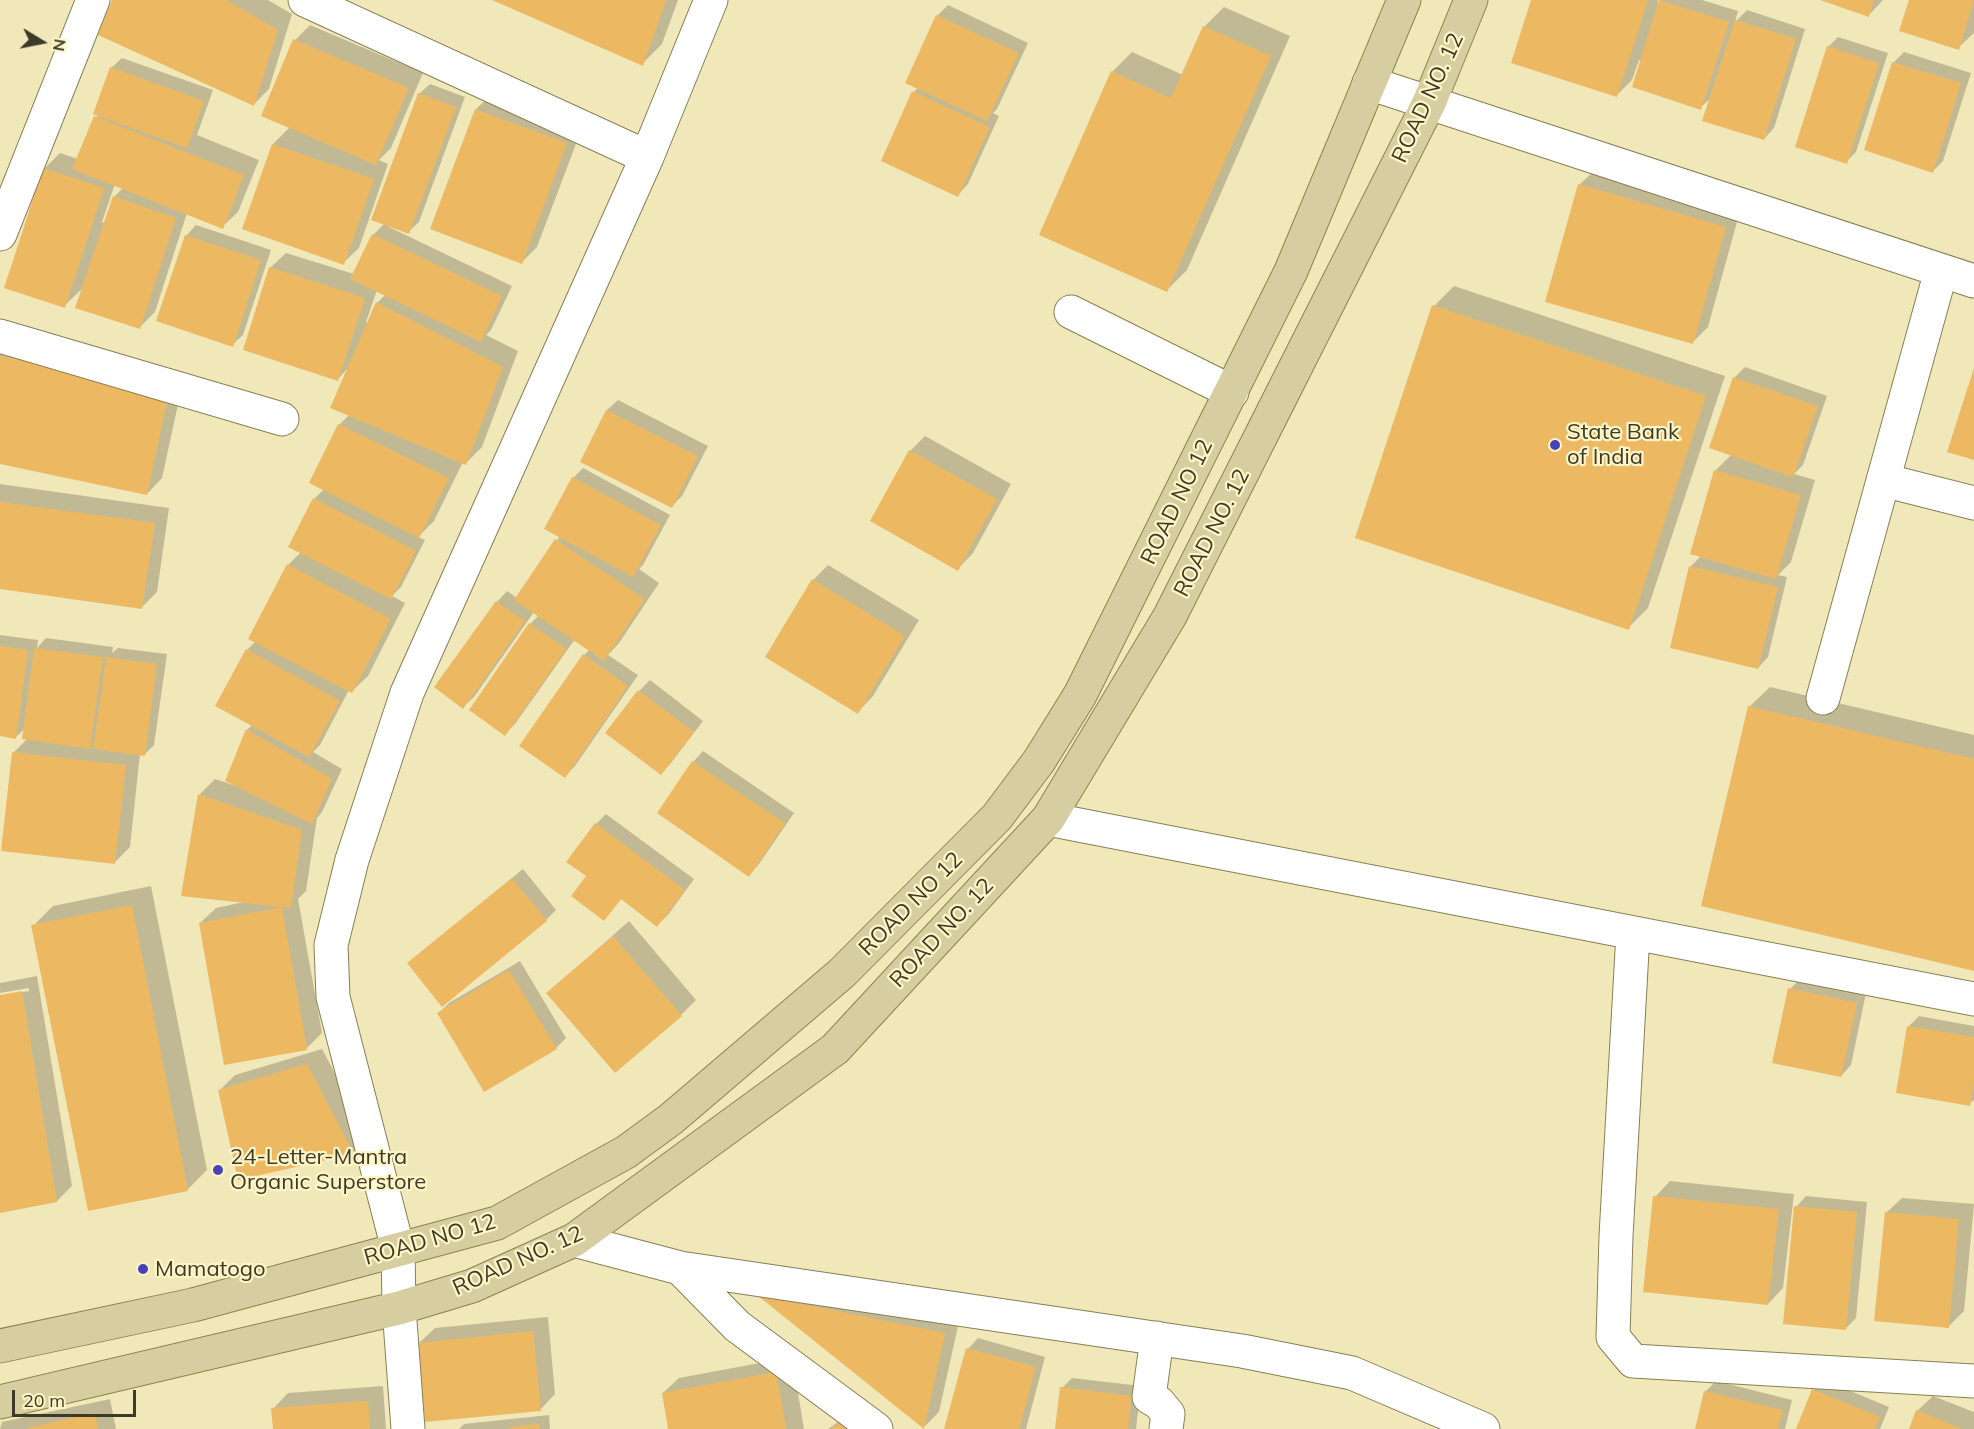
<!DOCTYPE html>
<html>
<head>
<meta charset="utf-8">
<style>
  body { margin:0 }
  #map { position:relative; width:1974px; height:1429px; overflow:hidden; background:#f1e8ba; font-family:Mulish,sans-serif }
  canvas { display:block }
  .north { position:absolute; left:12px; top:12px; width:60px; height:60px; -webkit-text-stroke:4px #fef5c7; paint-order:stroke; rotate:100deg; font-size:16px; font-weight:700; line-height:24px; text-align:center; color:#3e3a28 }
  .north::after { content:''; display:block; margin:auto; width:21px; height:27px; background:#3e3a28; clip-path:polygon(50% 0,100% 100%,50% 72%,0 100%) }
  .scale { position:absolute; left:12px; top:1390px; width:124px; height:27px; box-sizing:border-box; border:3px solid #3e3a28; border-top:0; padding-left:8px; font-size:18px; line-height:21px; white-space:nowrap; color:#3e3a28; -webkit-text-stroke:4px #fef5c7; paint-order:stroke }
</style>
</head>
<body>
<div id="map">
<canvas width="1974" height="1429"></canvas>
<div class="north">N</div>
<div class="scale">20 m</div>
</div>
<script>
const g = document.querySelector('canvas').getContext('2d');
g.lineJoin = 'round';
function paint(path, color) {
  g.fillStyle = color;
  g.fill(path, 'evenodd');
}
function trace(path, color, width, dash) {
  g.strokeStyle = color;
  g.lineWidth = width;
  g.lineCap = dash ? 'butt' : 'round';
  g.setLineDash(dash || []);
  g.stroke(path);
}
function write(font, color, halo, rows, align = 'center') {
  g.font = font + ' Mulish,sans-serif';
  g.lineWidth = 4.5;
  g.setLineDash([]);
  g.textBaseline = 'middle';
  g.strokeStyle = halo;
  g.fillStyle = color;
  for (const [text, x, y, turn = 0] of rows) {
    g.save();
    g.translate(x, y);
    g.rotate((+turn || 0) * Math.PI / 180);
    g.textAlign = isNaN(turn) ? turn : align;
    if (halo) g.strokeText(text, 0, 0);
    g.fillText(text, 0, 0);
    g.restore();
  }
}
const shadow = new Path2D(`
  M114,0H268L292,14L269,89L254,104Z
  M495,0H678L662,44L642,64Z
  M1533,0H1658L1657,4L1661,0H1702L1738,11L1735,22L1747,10L1805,29L1774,128L1764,139L1712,97L1700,108L1639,60L1632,80L1617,95Z
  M1824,0H1883L1869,15Z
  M1910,0H1974V33L1958,48Z
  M948,5L1028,43L997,109L993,113L999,116L968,184L958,195L914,92L918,87L907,82L938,15Z
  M1224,7L1290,36L1187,270L1167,290L1112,72L1132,52L1183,75L1204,27Z
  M310,25L423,73L391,148L379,160L388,164L359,248L343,263L273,144L290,127L295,40Z
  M1838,37L1888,53L1856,152L1846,162L1828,47Z
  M1904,52L1971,73L1943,161L1933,171L1893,63Z
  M122,58L213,90L197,135L259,160L238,212L222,227L187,213L155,312L139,328L84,287L64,306L44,169L60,153L78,159L98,114L111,68ZM115,184L123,188L114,197L105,223L102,222Z
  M430,84L465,97L419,222L408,232L389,225V227L512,286L491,330L486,335L518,351L482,447L466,463L463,462L434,521L418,537L425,540L401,587L392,596L405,603L368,676L352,691L349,690L320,745L313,752L342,769L322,812L317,818L306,891L298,899L322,1033L306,1049L200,923L216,908L244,902L183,894L200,794L215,779L233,785L247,730L253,724L247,650L256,641L288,565L301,552L314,499L324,489L311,483L339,425L350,414L349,367L338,379L270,268L286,253L354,274L373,235L385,223L419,94ZM377,290L386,294L377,303L368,323L366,322Z
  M492,94L582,128L537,247L522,262L432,229L476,109Z
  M1595,170L1740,211L1708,327L1692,343L1579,185Z
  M196,225L271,250L243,335L232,345L186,236Z
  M1454,286L1725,376L1648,608L1628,628L1434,306Z
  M13,341L184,377L162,478L147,494L0,463V354Z
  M1745,367L1827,396L1803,465L1794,474L1815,480L1791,562L1778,575L1787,577L1768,657L1758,668L1672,647L1691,566L1701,556L1715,471L1732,454L1734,378Z
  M618,400L708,446L682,496L672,506L582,461L607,410Z
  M925,436L1011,484L973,553L958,569L910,451Z
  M583,468L670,515L643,565L639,569L659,583L619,643L608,655L638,675L575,766L565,776L584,655L590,649L575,639L515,724L505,734L530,624L539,615L534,612L474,697L463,707L436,687L497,602L507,591L517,598L560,536L573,478Z
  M0,484L169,508L157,592L142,607L0,588Z
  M828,565L919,620L873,696L858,712L813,580Z
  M0,635L38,640L37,648L46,638L113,647L112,653L118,648L167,654L154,745L144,755L140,754L130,847L115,862L13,753L28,738L25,728L16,737L0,735Z
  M650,680L703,721L671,763L661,773L607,733L639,691Z
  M1770,687L1974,735V969L1749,707Z
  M703,751L794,813L759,864L749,875L659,813L693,762Z
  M606,814L694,879L668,915L657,925L622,898L604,919L588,876L596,824Z
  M523,869L556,910L546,920L420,953Z
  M151,886L207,1170L187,1190L33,926L53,906Z
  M629,921L696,1000L681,1015L548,993Z
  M520,961L566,1038L556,1048L439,1013L449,1003Z
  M37,976L72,1186L57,1201L0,1211V996L29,991V988L0,993V983Z
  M1800,979L1866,993L1851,1065L1841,1076L1790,989Z
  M1919,1016L1974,1026V1100L1969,1104L1897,1092L1909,1026Z
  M322,1049L369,1137L353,1152L239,1178L219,1091L235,1075Z
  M1670,1181L1794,1194L1783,1288L1768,1304L1655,1197Z
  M1806,1196L1867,1202L1856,1318L1846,1328L1796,1207Z
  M1902,1198L1974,1204L1964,1311L1948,1327L1886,1213Z
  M759,1295L960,1317L939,1412L924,1427Z
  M548,1317L555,1394L540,1410L419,1343L435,1328Z
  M978,1338L1045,1357L1026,1429H946L968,1349Z
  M792,1357L804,1429H670L663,1393L679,1378Z
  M1072,1378L1141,1386L1136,1429H1057L1062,1388Z
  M1824,1380L1889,1407L1880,1429H1798L1814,1390Z
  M1716,1381L1792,1400L1785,1429H1696L1705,1392Z
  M383,1386L386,1429H274L273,1409L288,1393Z
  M1933,1396L1974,1412V1429H1910L1917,1411Z
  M110,1399L116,1429H0L2,1422Z
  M854,1411L876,1429H828Z
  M549,1415L550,1429H459L464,1424Z`);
const building = new Path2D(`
  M112,0H226L278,30L254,106L98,35Z
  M492,0H666L643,66Z
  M1531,0H1648L1617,97L1511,63Z
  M1659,0L1729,22L1701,110L1632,87Z
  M1820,0H1874L1869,17Z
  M1909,0H1974L1959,50L1899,31Z
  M936,15L1019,53L987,121L905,83Z
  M1735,20L1796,39L1764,140L1702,121Z
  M1203,26L1271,56L1167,292L1039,235L1111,71L1171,98Z
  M293,39L409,88L376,165L261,116Z
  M1827,46L1879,63L1847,164L1795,147Z
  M1892,62L1961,83L1933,173L1864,150Z
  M110,67L204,101L187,148L93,114Z
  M912,91L990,127L958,197L881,161Z
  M418,93L456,107L409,234L371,220Z
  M475,109L567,143L522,264L430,229Z
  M94,116L244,175L223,229L72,169Z
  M272,144L374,179L344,265L242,229Z
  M43,168L104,188L65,308L4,288Z
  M1578,184L1726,227L1693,344L1545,302Z
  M113,196L176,218L140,329L75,308Z
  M372,234L502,296L481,342L350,279Z
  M185,235L261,260L233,347L156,321Z
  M269,267L365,298L338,381L243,350Z
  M376,302L503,367L466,465L330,408Z
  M1432,305L1706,396L1629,630L1355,538Z
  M0,356L169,392L147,495L0,464Z
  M1974,368V460L1947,452Z
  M1733,377L1818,406L1793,477L1709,448Z
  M606,410L698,456L672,508L580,462Z
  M338,424L449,478L419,538L309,483Z
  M909,450L997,499L958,571L870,521Z
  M1714,470L1801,495L1776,579L1690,554Z
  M572,477L661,525L633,577L544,529Z
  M313,498L416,551L391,599L288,547Z
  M0,502L155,523L142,609L0,589Z
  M555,539L645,599L604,661L514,600Z
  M287,564L391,619L352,693L248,639Z
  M1689,566L1778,587L1758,669L1670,648Z
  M812,579L905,636L858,714L765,657Z
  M496,601L525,621L463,709L434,687Z
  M529,623L566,649L505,736L469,710Z
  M0,646L28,650L16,739L0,736Z
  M34,648L103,657L90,749L22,739Z
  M246,649L340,701L309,757L215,706Z
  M583,654L628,686L565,778L519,746Z
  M106,657L157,664L145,756L93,749Z
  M638,690L694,732L661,775L605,733Z
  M1748,706L1974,759V971L1701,906Z
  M246,729L332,779L312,824L225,781Z
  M12,752L126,765L115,864L1,851Z
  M692,761L785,823L749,877L657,813Z
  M198,794L302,830L291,908L181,896Z
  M595,823L685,890L657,927L621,899L604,921L571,896L586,876L566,862Z
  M512,878L547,921L442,1007L407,963Z
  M132,905L188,1191L88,1211L31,925Z
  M282,907L307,1050L224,1065L199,923Z
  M613,936L682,1016L615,1073L546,993Z
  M509,970L557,1049L484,1092L437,1013Z
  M1788,988L1857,1003L1841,1077L1772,1063Z
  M22,991L57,1202L0,1213V995Z
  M1907,1026L1974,1037V1082L1970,1106L1896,1093Z
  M307,1064L354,1154L238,1180L218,1090Z
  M1653,1196L1779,1209L1768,1305L1643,1292Z
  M1794,1206L1857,1212L1846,1330L1783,1324Z
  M1885,1212L1959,1219L1949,1328L1874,1321Z
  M757,1295L945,1333L924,1429Z
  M533,1331L541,1411L425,1422L418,1343Z
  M966,1348L1036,1367L1019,1429H944Z
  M776,1372L786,1429H668L662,1393Z
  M1060,1387L1131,1396L1128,1429H1055Z
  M1812,1389L1880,1417L1875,1429H1796Z
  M1704,1391L1783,1410L1778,1429H1695Z
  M368,1401L370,1429H273L271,1408Z
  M1916,1410L1962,1429H1909Z
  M95,1413L98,1429H27V1428Z
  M843,1421L853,1429H831Z
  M539,1424V1429H510V1427Z`);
const minor = new Path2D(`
  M305,0L647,157
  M1369,83L1974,281
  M0,234L93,0
  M1071,312L1232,392
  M0,336L282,419
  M1883,480L1974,503
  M1823,698L1941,271
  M1048,819L1974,999
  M1633,933L1616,1236L1613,1337L1633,1361L1974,1381
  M574,1240L680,1268L1242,1351L1352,1373L1483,1429
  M680,1268L737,1326L876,1429
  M1157,1338L1149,1397L1159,1403L1168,1414L1166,1429
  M408,1429L399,1308L398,1249L333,997L331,945L352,860L407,693L647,157L711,0`);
const major = new Path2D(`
  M0,1346L193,1305L497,1223L626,1152L671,1119L842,973L997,817L1039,761L1080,695L1291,271L1404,0
  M0,1402L399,1308L472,1286L574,1240L835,1049L1048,819L1170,616L1429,103L1471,0`);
const markers = [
  [1555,445,6,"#4742b8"],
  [218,1170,6,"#4742b8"],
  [143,1269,6,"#4742b8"]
];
const streetNames = [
  ["ROAD NO. 12",1428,98,-65],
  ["ROAD NO 12",1177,502,-64],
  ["ROAD NO. 12",1212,533,-63],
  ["ROAD NO 12",911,904,-45],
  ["ROAD NO. 12",942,933,-47],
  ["ROAD NO 12",430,1240,-16],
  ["ROAD NO. 12",518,1261,-24]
];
const poiNames = [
  ["State Bank",1567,432],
  ["of India",1567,457],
  ["24-Letter-Mantra",230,1157],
  ["Organic Superstore",230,1182],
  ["Mamatogo",155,1269]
];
paint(shadow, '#0003');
paint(building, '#ecb862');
trace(minor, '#887f55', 35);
trace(major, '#8f834c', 35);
trace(minor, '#fff', 33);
trace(major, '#d6cda0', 33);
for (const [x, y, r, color] of markers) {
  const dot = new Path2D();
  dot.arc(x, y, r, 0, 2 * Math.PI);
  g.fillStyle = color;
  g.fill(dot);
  trace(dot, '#fef5c7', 2);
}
write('22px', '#3e3a28', '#fef5c7', streetNames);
write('22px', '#3e3a28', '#fef5c7', poiNames, 'left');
</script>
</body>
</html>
